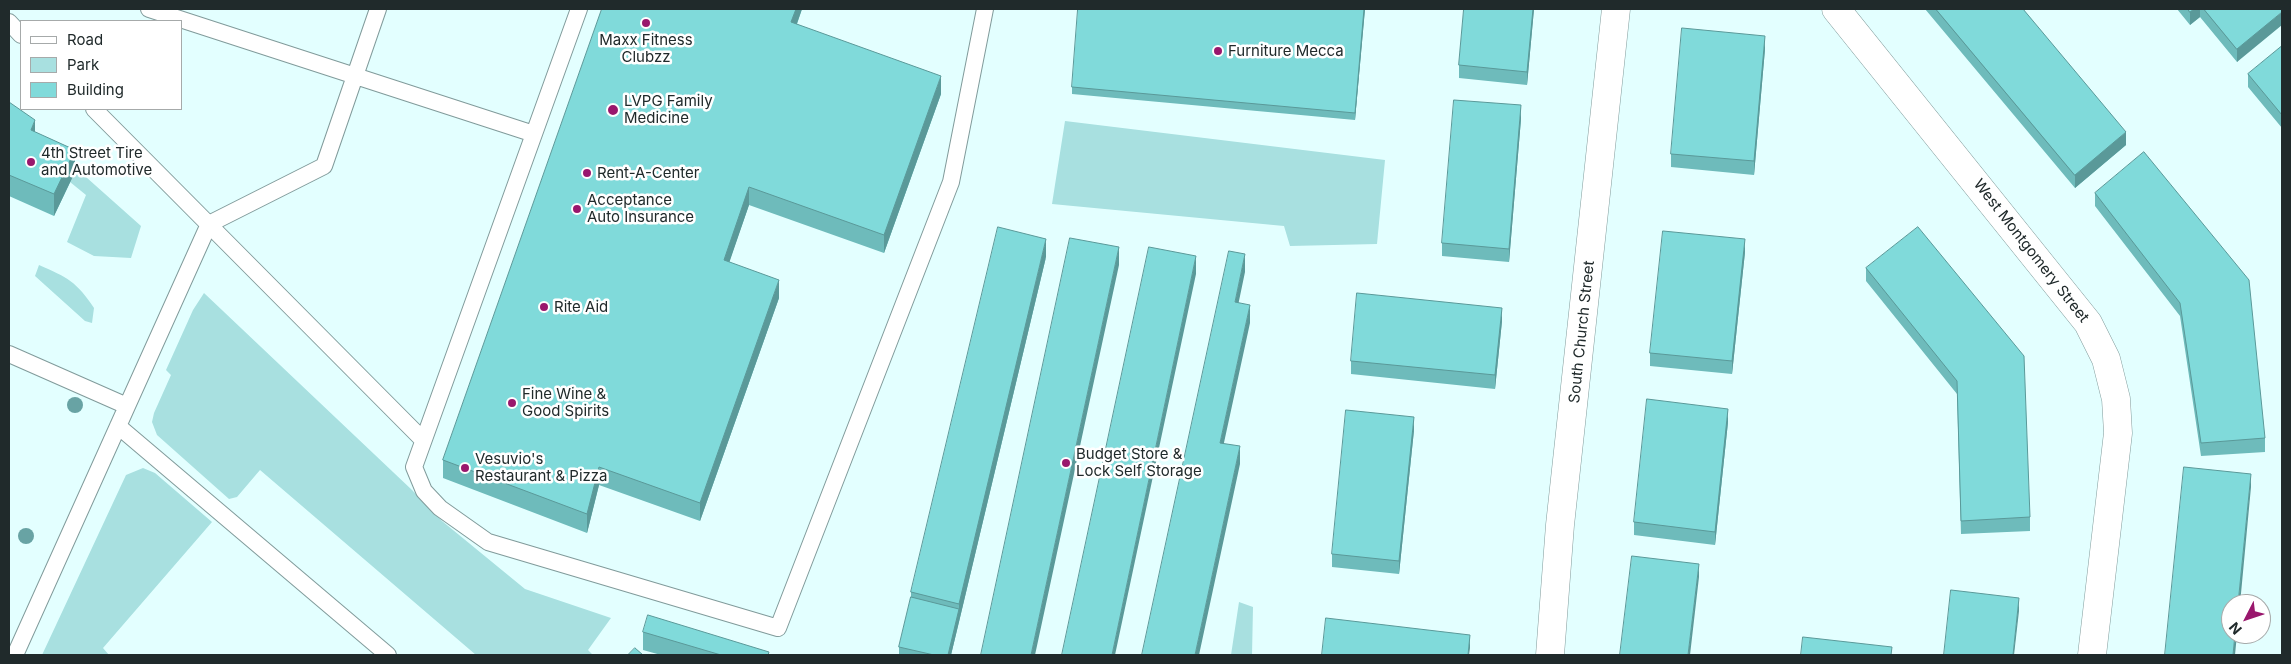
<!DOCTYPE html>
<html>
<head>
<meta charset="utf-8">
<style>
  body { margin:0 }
  #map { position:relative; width:2291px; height:664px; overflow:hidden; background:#e3ffff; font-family:Inter,sans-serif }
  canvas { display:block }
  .frame { position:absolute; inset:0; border:10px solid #202a2b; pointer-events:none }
  .legend { position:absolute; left:20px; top:20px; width:162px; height:90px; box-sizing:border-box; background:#fff; border:1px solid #a6aaaa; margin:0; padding:6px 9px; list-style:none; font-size:15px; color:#202a2b }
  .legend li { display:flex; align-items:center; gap:10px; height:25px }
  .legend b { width:25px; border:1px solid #a6aaaa }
  .north { position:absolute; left:2221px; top:594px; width:50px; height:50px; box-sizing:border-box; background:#fff; border:1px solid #a6aaaa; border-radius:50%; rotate:229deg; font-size:14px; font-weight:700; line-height:20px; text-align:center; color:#202a2b }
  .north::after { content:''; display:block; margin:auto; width:18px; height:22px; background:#99176d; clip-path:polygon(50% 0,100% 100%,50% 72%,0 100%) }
</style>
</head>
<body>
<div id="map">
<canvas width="2291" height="664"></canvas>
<div class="frame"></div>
<ul class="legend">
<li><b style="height:6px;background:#fff"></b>Road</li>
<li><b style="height:14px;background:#a8e0e0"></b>Park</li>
<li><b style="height:14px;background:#80dada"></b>Building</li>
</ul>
<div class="north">N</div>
</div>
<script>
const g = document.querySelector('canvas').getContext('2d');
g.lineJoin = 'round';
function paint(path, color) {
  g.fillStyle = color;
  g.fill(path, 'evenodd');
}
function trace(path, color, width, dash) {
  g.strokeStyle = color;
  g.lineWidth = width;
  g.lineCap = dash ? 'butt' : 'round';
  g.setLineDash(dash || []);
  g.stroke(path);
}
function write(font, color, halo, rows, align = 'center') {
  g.font = font + ' Inter,sans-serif';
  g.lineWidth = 5;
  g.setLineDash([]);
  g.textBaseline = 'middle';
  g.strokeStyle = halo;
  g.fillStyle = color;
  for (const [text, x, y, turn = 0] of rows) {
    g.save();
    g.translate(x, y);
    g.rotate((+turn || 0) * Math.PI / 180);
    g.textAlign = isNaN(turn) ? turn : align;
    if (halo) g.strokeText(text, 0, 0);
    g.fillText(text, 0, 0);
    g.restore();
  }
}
const green = new Path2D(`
  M1065,121L1385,160L1377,244L1290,246L1284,226L1052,204Z
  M77,169L141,226L131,258L94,256L67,242L86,195L70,182Z
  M39,265C67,277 77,282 94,308L92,323L85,321L35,276Z
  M204,293L412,490L442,521L525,589L611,618L588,650L593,655H476L260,470L237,497L229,499L157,435L152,422L154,413L171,375L166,370L193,310Z
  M143,468L155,473L212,522L103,648L109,655H42L126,475Z
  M1239,602L1253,607L1252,655H1231Z`);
const lane = new Path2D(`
  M149,9L534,134
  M579,9L414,467L424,491L440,508L488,542L778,628L951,182L985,9
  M9,22L21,35
  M94,109L423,440
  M9,354L127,406
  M118,426L388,655
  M15,655L209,224L324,166L378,9`);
const street = new Path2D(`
  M1836,9L2088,323L2106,359L2116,399L2118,433L2092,655
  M1550,655L1560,525L1616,9`);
const trees = [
  [75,405],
  [26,536]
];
const wall = new Path2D(`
  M602,9H802L797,24L941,94L884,253L749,205L729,262L779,298L700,521L599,485L587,533L443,478V460Z
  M1365,9L1355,120L1072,94V87Z
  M1464,9H1534L1527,85L1459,78V65Z
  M1925,9H2023L2126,145L2075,188Z
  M2177,9H2282L2237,62L2200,17L2190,25Z
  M2282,46V128L2248,87V74Z
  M1765,49L1754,175L1671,167V154Z
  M9,102L35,132L75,172L54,216L9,196Z
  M1521,119L1509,262L1442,256V243Z
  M2144,152L2265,438V452L2201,456L2180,316L2095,206V193Z
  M1918,227L2030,517V531L1961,534L1957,394L1866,281V268Z
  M1745,252L1732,374L1650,366V353Z
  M1046,257L951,655H899V647L911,597V592Z
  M1502,321L1495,389L1351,374V361Z
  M1728,422L1715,545L1634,535V522Z
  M1414,430L1399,574L1332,567V554Z
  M643,632L769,655H661L643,650Z`);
const shadedWall = new Path2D(`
  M796,9H802L791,40V22Z
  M1364,9H1365L1355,120V113Z
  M1533,9H1534L1527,85V72Z
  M2194,9H2200V17L2190,25V12Z
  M2282,12V25L2237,62V49Z
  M1765,36V49L1754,175V161Z
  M941,76V94L884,253V235Z
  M1521,105V119L1509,262V249Z
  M35,120V142L31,130Z
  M2126,132V145L2075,188V175Z
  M75,150V172L54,216V194Z
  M749,187V205L724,278V260Z
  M1046,239V257L959,622V604Z
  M1745,239V252L1732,374V361Z
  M1119,247V265L1035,655H1031Z
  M1245,254V272L1235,320V302Z
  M1196,256V274L1115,655H1112Z
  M779,280V298L700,521V503Z
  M1250,305V323L1220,461V443Z
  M1502,308V321L1495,389V375Z
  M1728,409V422L1715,545V532Z
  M1414,417V430L1399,574V561Z
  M1240,446V464L1199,655H1195Z
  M599,467V485L587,533V514Z
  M2251,474V487L2240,604H2238Z
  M1699,564V577L1690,655H1688Z
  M2019,598V611L2014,655H2013Z
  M959,609V622L951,655H948Z
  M2235,634H2237L2235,655H2233Z
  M1470,635V648L1469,655H1468Z`);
const building = new Path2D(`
  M602,9H796L791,22L941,76L884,235L749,187L724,260L779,280L700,503L599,467L587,514L443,460Z
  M1078,9H1364L1355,113L1072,87Z
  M1464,9H1533L1527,72L1459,65Z
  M1936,9H2023L2126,132L2075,175Z
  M2188,9H2194L2190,12Z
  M2204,9H2282V12L2237,49Z
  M1682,28L1765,36L1754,161L1671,154Z
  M2282,46V115L2248,74Z
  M1454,100L1521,105L1509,249L1442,243Z
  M9,102L35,120L31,130L75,150L54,194L9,175Z
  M2144,152L2249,280L2265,438L2201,443L2180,303L2095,193Z
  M998,227L1046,239L959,604L911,592Z
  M1918,227L2024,356L2030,517L1961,521L1957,381L1866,268Z
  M1663,231L1745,239L1732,361L1650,353Z
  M1070,238L1119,247L1031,655H981Z
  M1149,247L1196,256L1112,655H1062Z
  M1229,251L1245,254L1235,302L1250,305L1220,443L1240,446L1195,655H1142Z
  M1357,293L1502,308L1495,375L1351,361Z
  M1647,399L1728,409L1715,532L1634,522Z
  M1346,410L1414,417L1399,561L1332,554Z
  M2184,467L2251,474L2238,604H2231V634H2235L2233,655H2165Z
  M1632,556L1699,564L1688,655H1620Z
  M1951,590L2019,598L2013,655H1944Z
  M911,597L959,609L948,655H934L899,647Z
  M648,615L769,652L768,655H721L643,632Z
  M1326,618L1470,635L1468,655H1322Z
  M1803,637L1892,647L1891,655H1801Z
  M635,648L643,655H628Z`);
const markers = [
  [646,23,5,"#99176d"],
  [1218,51,5,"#99176d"],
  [613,110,6,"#99176d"],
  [31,162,5,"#99176d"],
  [587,173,5,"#99176d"],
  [577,209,5,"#99176d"],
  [544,307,5,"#99176d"],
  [512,403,5,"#99176d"],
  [1066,463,5,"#99176d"],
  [465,468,5,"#99176d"]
];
const poiNames = [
  ["Maxx Fitness",646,40,"center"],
  ["Clubzz",646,57,"center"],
  ["Furniture Mecca",1228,51],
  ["LVPG Family",624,101],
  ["Medicine",624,118],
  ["4th Street Tire",41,153],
  ["and Automotive",41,170],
  ["Rent-A-Center",597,173],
  ["Acceptance",587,200],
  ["Auto Insurance",587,217],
  ["Rite Aid",554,307],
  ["Fine Wine &",522,394],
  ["Good Spirits",522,411],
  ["Budget Store &",1076,454],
  ["Lock Self Storage",1076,471],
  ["Vesuvio's",475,459],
  ["Restaurant & Pizza",475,476]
];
const streetNames = [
  ["West Montgomery Street",2031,251,52],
  ["South Church Street",1582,332,-84]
];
paint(green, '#a8e0e0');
trace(lane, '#819b9b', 18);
trace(street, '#819b9b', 29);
trace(lane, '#fff', 16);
trace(street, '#fff', 28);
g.fillStyle = '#68a3a4';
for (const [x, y] of trees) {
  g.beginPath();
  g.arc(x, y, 8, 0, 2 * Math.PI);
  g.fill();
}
paint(wall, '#6ebbbb');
paint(shadedWall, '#5a9999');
paint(building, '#80dada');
trace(building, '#5a9999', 1);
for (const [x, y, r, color] of markers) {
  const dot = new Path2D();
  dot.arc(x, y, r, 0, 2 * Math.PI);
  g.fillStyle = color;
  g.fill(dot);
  trace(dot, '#fff', 2);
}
write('15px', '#202a2b', '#fff', poiNames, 'left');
write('15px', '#202a2b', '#fff', streetNames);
</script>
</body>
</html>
